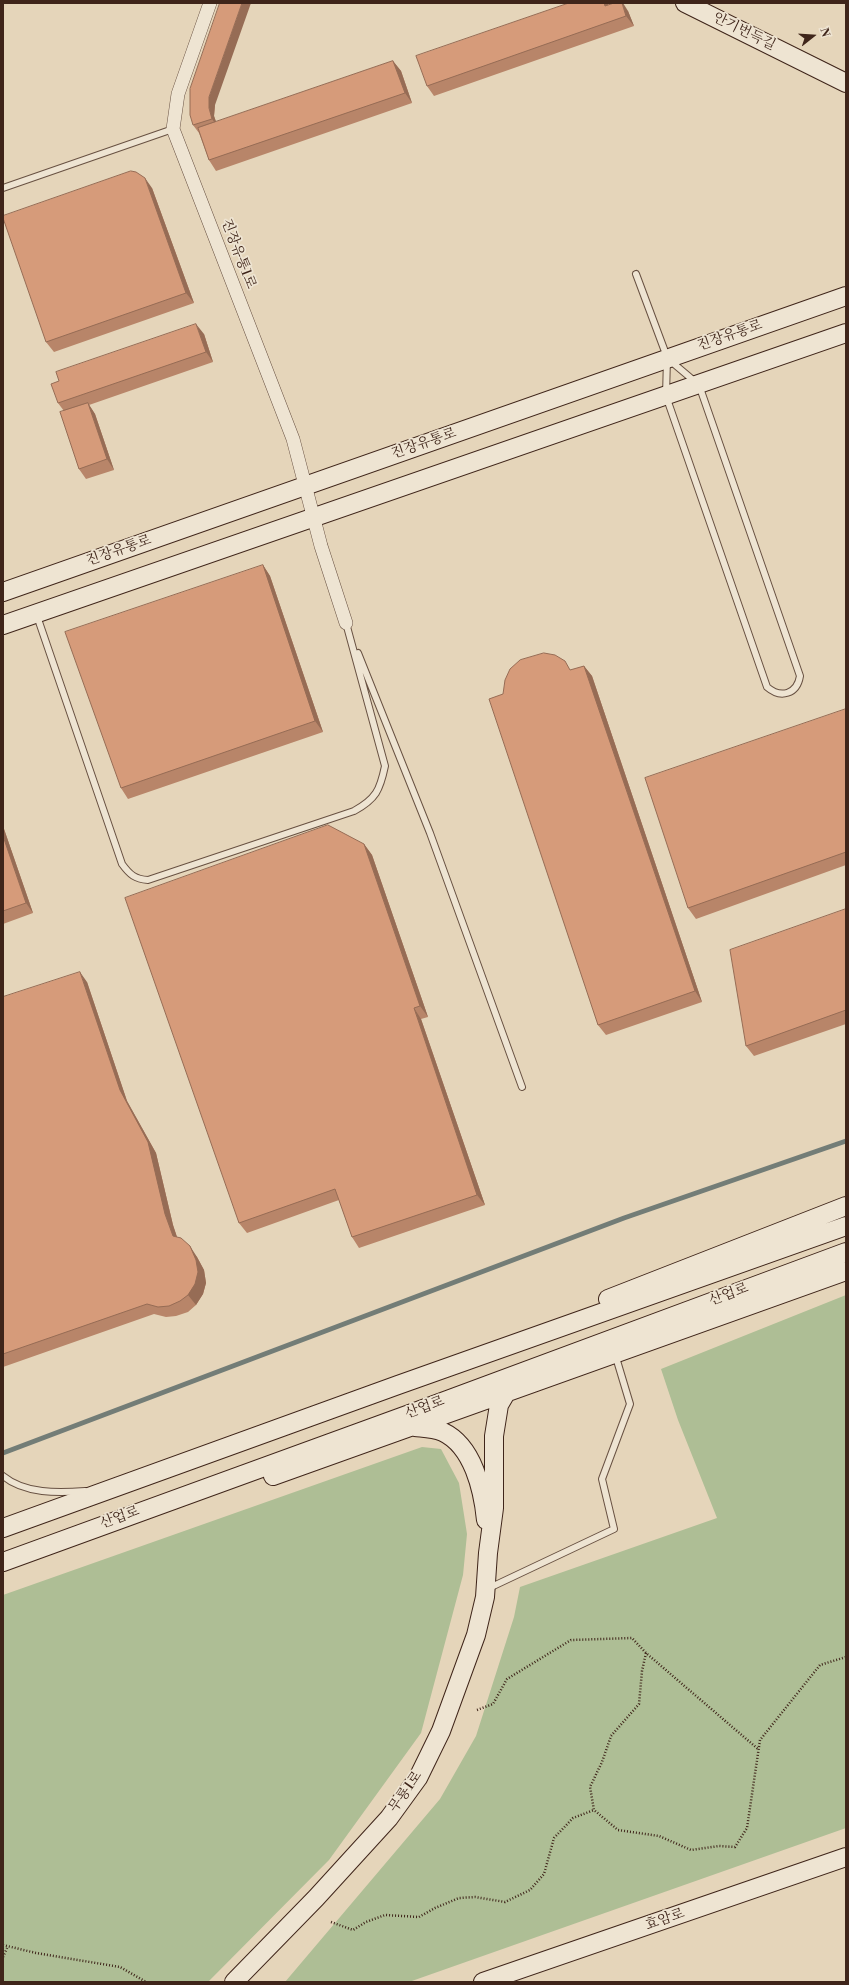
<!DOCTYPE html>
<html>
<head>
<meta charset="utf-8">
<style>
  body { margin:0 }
  #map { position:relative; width:849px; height:1985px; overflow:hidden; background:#e5d5ba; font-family:"Libre Bodoni",serif }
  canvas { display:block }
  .frame { position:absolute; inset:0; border:4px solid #3f251a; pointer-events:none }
  .north { position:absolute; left:793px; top:16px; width:40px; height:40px; -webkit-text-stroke:3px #eee4d2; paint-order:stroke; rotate:73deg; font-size:11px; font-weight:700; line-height:16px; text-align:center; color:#3f251a }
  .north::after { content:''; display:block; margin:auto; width:14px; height:18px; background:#3f251a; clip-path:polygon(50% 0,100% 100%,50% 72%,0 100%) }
</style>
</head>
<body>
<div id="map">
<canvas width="849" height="1985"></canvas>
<div class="frame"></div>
<div class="north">N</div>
</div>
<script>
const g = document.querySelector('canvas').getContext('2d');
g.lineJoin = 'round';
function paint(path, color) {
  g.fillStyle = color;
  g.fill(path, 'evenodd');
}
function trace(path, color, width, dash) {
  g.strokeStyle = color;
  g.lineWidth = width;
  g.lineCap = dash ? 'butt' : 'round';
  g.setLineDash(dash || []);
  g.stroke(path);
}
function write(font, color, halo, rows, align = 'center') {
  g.font = font + ' "Libre Bodoni","Noto Serif KR",serif';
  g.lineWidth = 3.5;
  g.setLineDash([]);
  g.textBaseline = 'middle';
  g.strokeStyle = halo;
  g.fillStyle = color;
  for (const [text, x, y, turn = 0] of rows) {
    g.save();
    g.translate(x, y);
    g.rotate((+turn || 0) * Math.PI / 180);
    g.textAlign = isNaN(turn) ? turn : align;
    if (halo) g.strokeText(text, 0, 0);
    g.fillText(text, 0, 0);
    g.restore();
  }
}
const green = new Path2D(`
  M846,1295V1828L409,1982H285L440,1799L476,1736L514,1617L520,1587L717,1518L678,1420L661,1369Z
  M422,1447L441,1449L459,1483L467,1534L463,1575L421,1733L329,1860L208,1982H3V1595Z`);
const stream = new Path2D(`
  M3,1453L624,1218L846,1141`);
const path = new Path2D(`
  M646,1653L642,1671L639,1704L611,1736L602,1762L590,1787L594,1810L618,1830L659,1836L691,1850L719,1846L735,1847L747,1828L760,1740L820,1665L846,1657
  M477,1710L493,1704L507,1679L571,1640L632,1638L646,1653L758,1749
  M331,1922L353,1930L366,1922L385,1915L419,1917L435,1908L459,1898L475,1897L505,1902L530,1890L544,1874L554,1838L573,1818L594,1810
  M3,1945L36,1953L120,1967L146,1982
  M3,1957L8,1946`);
const lane = new Path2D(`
  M3,188L173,129
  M636,274L667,357
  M667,358L699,385L800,676C797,694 781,699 767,687L666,396Z
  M37,616L122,864C130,875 135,879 148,880L354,811C376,799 380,790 385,766L346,623
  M358,653L430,833L522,1087
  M3,1476C25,1494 58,1493 85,1491
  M487,1589L614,1529L602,1479L630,1404L615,1354`);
const street = new Path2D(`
  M210,3L178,94L173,129L293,439L321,546L346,623`);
const secondary = new Path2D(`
  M685,3L846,83
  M3,592L846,296
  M3,625L846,333
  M608,1299L846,1206
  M415,1427C425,1428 434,1428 443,1432C473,1446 483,1490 486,1520
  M273,1476L846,1271
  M3,1528L398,1385L846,1226
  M3,1562L407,1415L846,1252
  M234,1982L316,1898L389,1818L418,1778L441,1731L476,1635L485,1597L488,1553L494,1508V1436L499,1405L506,1393
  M483,1982L846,1857`);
const wall = new Path2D(`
  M569,3H608V5L628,11L634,26L434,96L427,86Z
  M393,61L401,71L412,103L216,171L209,160L199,133L193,125L215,105L214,116L216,122Z
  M152,188L194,303L54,352L46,342Z
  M204,334L213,362L89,405L95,414L114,470L86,479L79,469L64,411L58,403Z
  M263,565L270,576L323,732L128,799L121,788Z
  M584,666L592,676L702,1002L606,1035L598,1025L503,694Z
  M846,709V865L696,919L688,908Z
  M3,827L4,829L33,913L3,924Z
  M364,844L372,855L428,1017L421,1019L485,1205L359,1248L352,1237L339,1200L247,1233L239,1223Z
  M846,909V1024L754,1056L746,1046Z
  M87,982L127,1101L156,1153L173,1225L177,1237L197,1257L204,1270L206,1283L203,1294L196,1305L188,1312L176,1316L166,1317L154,1314L3,1367V997Z`);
const shadedWall = new Path2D(`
  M242,3H251L215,105L214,116L218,127L212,119L209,108V97Z
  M604,3H608L612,17L605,6Z
  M622,3H623L628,11L634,26L626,16Z
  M393,61L401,71L412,103L405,93Z
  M145,178L152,188L194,303L186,293Z
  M196,324L204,334L213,362L206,352Z
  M88,403L95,414L114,470L107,459Z
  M263,565L270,576L323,732L315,721Z
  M584,666L592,676L702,1002L695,991Z
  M3,827L4,829L33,913L26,903L3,836Z
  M364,844L372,855L428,1017L420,1006Z
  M80,972L87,982L127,1101L156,1153L173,1225L180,1246L173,1236L120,1090Z
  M414,1008L421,1019L485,1205L477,1195Z
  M190,1246L197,1257L204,1270L206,1283L203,1294L196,1305L188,1295Z`);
const building = new Path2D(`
  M220,3H242L209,97V108L212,119L193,125L190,115V89Z
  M569,3H604L605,6L614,3H622L626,16L427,86L416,56Z
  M393,61L405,93L209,160L198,128Z
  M131,171L136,172L145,178L186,293L46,342L3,218V216Z
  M196,324L206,352L58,403L51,384L59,381L56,372Z
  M88,403L107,459L79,469L60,412Z
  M263,565L315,721L121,788L65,632Z
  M544,653L555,655L565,661L570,670L584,666L695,991L598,1025L489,699L503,694L505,680L510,669L520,660Z
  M846,709V852L688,908L645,778Z
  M328,825L364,844L420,1006L414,1008L477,1195L352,1237L335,1189L239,1223L125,898Z
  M3,836L26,903L3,911Z
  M846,909V1010L746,1046L730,950Z
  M80,972L120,1090L148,1142L165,1214L173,1236L181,1238L190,1246L196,1260L198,1272L195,1284L188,1295L180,1301L169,1306L158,1307L147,1304L3,1354V997Z`);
const streetNames = [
  ["안기번득길",744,32,26],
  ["진장유통1로",238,254,69],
  ["진장유통로",730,336,-19],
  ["진장유통로",424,444,-19],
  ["진장유통로",119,551,-19],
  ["산업로",729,1295,-20],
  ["산업로",425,1408,-20],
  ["산업로",120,1518,-20],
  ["무룡1로",406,1792,-55],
  ["효암로",665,1920,-19]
];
paint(green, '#aebe95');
trace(stream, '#737d77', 5);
trace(lane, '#685142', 8);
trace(street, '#685142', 14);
trace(secondary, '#3f251a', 20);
trace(path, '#3f251a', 2.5, [1, 2]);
trace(lane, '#eee4d2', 6);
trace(street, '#eee4d2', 13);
trace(secondary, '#eee4d2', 18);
paint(wall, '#b88569');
paint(shadedWall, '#966c55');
paint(building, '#d69b7a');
trace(building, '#966c55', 1);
write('14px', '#3f251a', '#eee4d2', streetNames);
</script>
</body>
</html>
